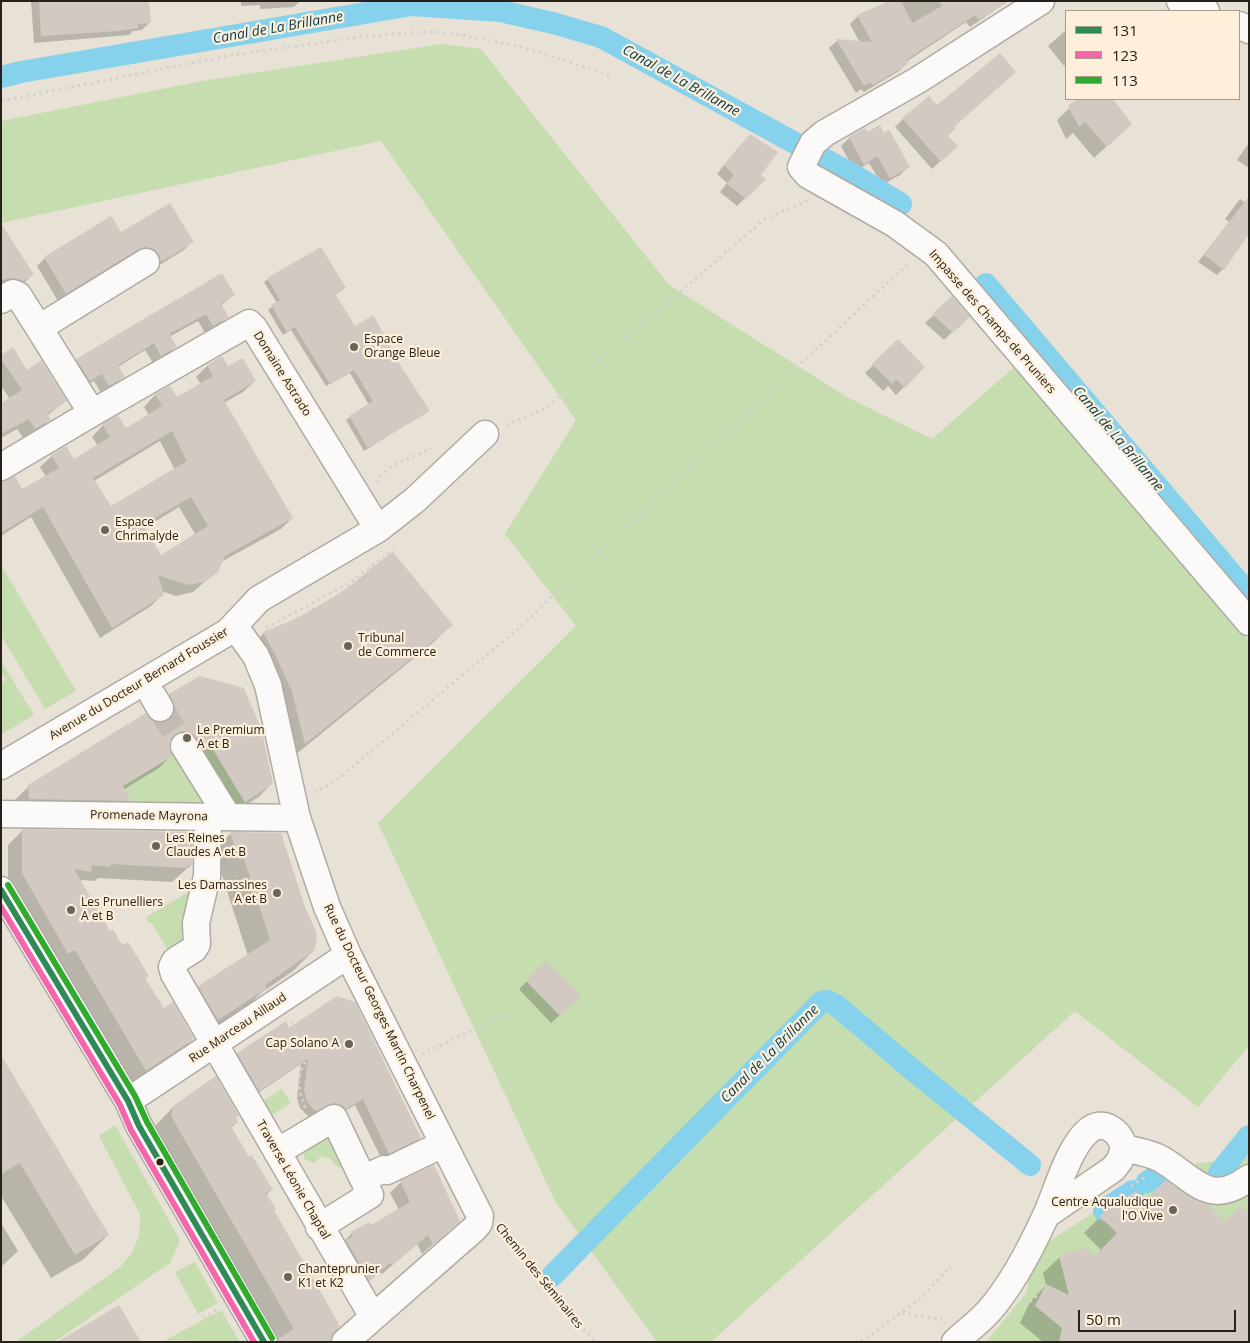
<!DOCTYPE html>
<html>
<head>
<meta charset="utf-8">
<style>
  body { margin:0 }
  #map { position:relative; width:1250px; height:1343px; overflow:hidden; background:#e8e1d5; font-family:"Open Sans",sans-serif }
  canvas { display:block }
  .frame { position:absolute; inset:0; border:2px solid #26211a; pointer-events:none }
  .legend { position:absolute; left:1065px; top:10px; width:175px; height:90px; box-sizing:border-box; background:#fdefda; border:1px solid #a79d8d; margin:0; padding:6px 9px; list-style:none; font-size:15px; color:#26211a }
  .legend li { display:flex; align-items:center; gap:10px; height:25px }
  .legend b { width:25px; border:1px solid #a79d8d }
  .scale { position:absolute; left:1078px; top:1310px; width:158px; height:22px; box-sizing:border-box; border:2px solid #26211a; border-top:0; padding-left:6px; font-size:15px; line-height:18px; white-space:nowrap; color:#26211a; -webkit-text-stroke:4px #fdefda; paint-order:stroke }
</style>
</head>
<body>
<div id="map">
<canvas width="1250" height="1343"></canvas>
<div class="frame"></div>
<ul class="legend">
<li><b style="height:6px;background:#2e8b57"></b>131</li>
<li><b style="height:6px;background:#f465ac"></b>123</li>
<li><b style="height:6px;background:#30ab2d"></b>113</li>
</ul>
<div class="scale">50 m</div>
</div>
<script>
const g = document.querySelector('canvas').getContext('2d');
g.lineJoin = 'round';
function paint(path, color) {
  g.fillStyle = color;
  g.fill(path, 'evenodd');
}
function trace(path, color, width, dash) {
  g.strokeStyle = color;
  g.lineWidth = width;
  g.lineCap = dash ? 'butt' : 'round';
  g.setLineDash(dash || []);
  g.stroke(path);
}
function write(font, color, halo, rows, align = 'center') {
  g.font = font + ' "Open Sans",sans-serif';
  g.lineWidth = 4.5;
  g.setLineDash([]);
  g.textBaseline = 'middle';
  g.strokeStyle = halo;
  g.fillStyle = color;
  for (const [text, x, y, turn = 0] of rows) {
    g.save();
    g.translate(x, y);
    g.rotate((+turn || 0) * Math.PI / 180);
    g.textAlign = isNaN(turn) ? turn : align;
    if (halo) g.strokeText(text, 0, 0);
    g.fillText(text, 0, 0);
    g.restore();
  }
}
const green = new Path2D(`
  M441,44L481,49L669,285L847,397L932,439L1019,363L1138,509L1249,641V1046L1198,1107L1075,1011L711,1342H657L555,1201L378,823L576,626L505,534L576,420L381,141L1,223V121L202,81Z
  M1,565L76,691L45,709L1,635Z
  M1,661L34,715L2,734L1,683L6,680L1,673Z
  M189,743L199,749L209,743L245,803H132L121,783L141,775Z
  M201,885L192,942L168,956L166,952L168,950L151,922L149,923L146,917Z
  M282,1089L291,1103L264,1120L256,1105Z
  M115,1125L180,1240L170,1263L54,1342H16L120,1267L132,1253L139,1236L140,1214L99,1136Z
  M323,1126L345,1164L342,1168L335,1166L332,1160L322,1156L314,1163L304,1159V1151Z
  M1249,1157V1342H986L1027,1292L1033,1252L1162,1168Z
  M195,1262L218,1303L198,1314L175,1272Z
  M221,1310L240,1342L166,1340Z`);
const shadow = new Path2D(`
  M31,1H148L150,22L142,30L133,31L129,35L34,43Z
  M241,1H300L294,7L260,9V5L241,6Z
  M892,1H1008L970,27L966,22L906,62L907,63L899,71L864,92L861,89L856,93L829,48L837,41L860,43L850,24L858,16Z
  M1066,30V64L1064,66L1048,46Z
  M1079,99H1090L1094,103L1100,99H1111L1131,124L1094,158L1073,133L1066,139L1057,120Z
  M903,119L953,127L947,136L948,154L932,169L895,127Z
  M864,129L866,134L908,167L900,175L882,185L869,163L855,172L841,146L849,138Z
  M742,143L759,175L764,179L737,206L720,192L727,183L717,174Z
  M1249,143V168L1237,160Z
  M1240,199L1249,205L1223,269L1217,275L1198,262L1229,222L1225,219Z
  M120,234L192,242L184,250L153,269L137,255L129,257L58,301L37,266L45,258Z
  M1,242L32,275L21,286L1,289Z
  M268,279L344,288L335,295L354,327L388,348L428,411L364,451L346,420L369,405L350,373L326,386L291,330L283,335L268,310L277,303L264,282Z
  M233,295L221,306L227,317L219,325L205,333L198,321L169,337L175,347L167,355L153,363L145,350L118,367L123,377L115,385L101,393L94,381L81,388L69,368L77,360Z
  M952,298L968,317L944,340L925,323Z
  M898,341L924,367L896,395L888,386L883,391L865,373Z
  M1,356L65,401L47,416L49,420L38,431L24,439L17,429L1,438V404L10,399L1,386Z
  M207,366L228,368L255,381L243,392L224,403L292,518L281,529L221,562L217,571L193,592L176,596L161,591L162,595L151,606L100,638L31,517L1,536V483L22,491L46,477L40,467L52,456L74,460L98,446L92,437L103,425L125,430L149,415L144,407L155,395L170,387L176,399L201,384L196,377ZM160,441L175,470L111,508L94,481ZM179,507L195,534L160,557L143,529Z
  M367,573L451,625L435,641L289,760L247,650L263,634L294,621L337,596Z
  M170,695L272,783L260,796L232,814L179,745L171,743L168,747L171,756L159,768L123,790L130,801L118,813L17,811L16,799L29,786L152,722L163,724L158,708Z
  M22,831L191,865L172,882L98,878L95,881L82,880L80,882L110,932L147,976L144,979L164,1010L193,1039L178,1053L131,1084L8,888V845Z
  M231,833L304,908L314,950L293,971L261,993L245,1009L196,1040L178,1008L199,987L248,956L219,866L210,854Z
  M546,963L572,1004L551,1023L519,989Z
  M289,1030L419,1138L412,1145L382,1160L355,1105L338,1115L326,1110L309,1117L300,1108L297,1098L301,1064L252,1097L231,1061L238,1054Z
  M1,1056L108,1235L84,1259L51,1278L1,1196Z
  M174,1106L235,1119L237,1122L231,1128L248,1158L271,1190L266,1195L330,1336L329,1342H274L154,1135L156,1125Z
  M433,1167L448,1231L422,1254L417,1244L382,1274L380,1272L359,1290L342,1243L352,1233L370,1227L399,1210L390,1193L401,1182Z
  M1136,1193L1145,1202L1224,1222L1249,1342H1043L1020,1323L1030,1302L1046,1285L1043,1273L1060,1257H1094L1101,1250L1084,1233L1100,1217Z
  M1,1223L18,1251L1,1267Z`);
const canal = new Path2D(`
  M1,77L21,72L412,5L500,11L553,23L601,37L857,177L901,204
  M986,284L1249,594
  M1219,1173L1249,1136
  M1147,1182L1159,1174
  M1104,1210L1133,1191
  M552,1276L821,1002L828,1001L836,1005L914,1071L1030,1165`);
const building = new Path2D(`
  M39,1H149L151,23L138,24V28L118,31L41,36Z
  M889,1H901L912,23L942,6L939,1H1009L979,20L975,15L906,60L908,64L873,85L870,82L864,86L836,39L872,42L857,15Z
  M1000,53L1016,72L955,126L956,128L948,136L958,146L941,162L902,118L929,96L937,105Z
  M1077,99H1113L1132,124L1107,147L1085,122L1079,127L1068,106Z
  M880,125L884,133L889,129L910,167L890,178L877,156L864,165L849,137L865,128L867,132Z
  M750,134L778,152L761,175L766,179L746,199L727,184L734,175L724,165Z
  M1249,196V234L1224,270L1204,255Z
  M170,203L194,242L161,262L159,255L154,249L146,247L139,249L66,294L44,257L111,216L121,232Z
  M1,223L34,275L23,281L12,278L1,280Z
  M321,247L346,288L336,295L355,326L373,315L391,347L389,348L430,411L368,448L349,416L373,401L354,370L330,384L295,327L287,332L271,305L280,300L267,278Z
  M222,273L235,295L221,304L229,317L213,326L206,314L169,334L177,347L161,356L154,343L118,365L125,377L109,386L102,374L90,381L76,359Z
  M952,296L970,317L953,333L932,314Z
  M898,339L925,367L905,388L896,379L892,384L872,364Z
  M13,347L27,370L41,360L67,401L47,414L51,420L35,429L29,419L1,434V403L22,390L1,359V355Z
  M222,356L228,366L243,358L256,381L224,400L293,518L225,556L218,572L205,582L188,585L158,575L164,595L112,628L43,507L1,533V482L15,476L22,489L59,468L51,455L66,446L74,459L110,437L102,424L118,415L126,428L162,406L155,394L170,386L177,397L213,376L207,365ZM172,431L187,461L111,506L93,478ZM191,497L208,526L161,555L143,525Z
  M393,552L453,625L305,744L292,692L278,660L263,632L293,620L337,595L367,574L366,572Z
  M200,676L244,688L262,731L273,784L245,802L209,743L204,746L201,739L198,740L191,733L183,731L176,734L171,739L169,747L173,756L123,786L131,801L29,799L28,785L146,713L153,721L161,723L168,721L173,715L175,708L169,694Z
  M22,829L193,832L192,865H188L187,868L111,864V867L92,865L91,872L74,869L110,931L113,929L122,945L128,942L149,976L145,978L164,1008L173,1002L194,1039L146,1071L75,950L68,954L22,873Z
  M230,832L281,833L305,907L317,934L315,950L265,985L267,988L218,1020L198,986L270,940L240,846L235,848Z
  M546,961L582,996L560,1016L526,981Z
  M337,996L355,1002L421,1138L389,1154L363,1099L346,1109L342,1105L334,1103L317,1111L313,1109L307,1101L304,1090L308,1059L259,1091L237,1053L286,1021L289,1028Z
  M1,1055L109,1235L75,1255L20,1163L1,1174Z
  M216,1076L239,1116L236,1118L238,1122L231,1126L249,1157L252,1155L273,1190L266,1193L276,1209L274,1210L340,1326L331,1337L330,1342H279L278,1339L294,1329L171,1116L173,1106Z
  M434,1165L460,1221L433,1245L428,1235L393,1265L390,1263L369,1281L346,1240L353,1236L351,1232L369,1222L371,1225L410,1202L400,1181Z
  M1166,1180L1185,1194L1207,1204L1225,1221L1240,1205L1249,1213V1342H1059L1062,1328L1035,1306L1046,1284L1069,1295L1059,1256L1086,1248L1095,1256L1117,1233L1099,1216L1136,1191L1145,1200Z
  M119,1305L141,1342H57Z`);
const minorTunnel = new Path2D(`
  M160,708L184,746`);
const path = new Path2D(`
  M1,101L233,55L367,36L422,32L451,33L522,47L609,75
  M506,425L545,409L621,340L692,282L763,220L807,201
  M377,483C385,462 418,457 436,446
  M266,628L348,584L394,549
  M314,792L333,783L525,623L578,571L910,262
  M291,1021L308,1058C295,1077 298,1089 306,1109
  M422,1054L514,1010
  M1131,1186L1145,1177
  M502,1228L556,1299L595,1342
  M1025,1306L1037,1296L1039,1283
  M902,1313L945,1320
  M203,1318L218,1309
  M861,1342L921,1298L951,1266`);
const minor = new Path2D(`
  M1041,1L918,80L825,133L813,143L801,167L808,175L895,224L936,254L1249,622
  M1180,1L1206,11
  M1239,25L1249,30
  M146,262L39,328L92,413L249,323L254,328L378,529
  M1,300L13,293L18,295L39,328
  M1,467L92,413
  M235,627L256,656L268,685L297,818L327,907L348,955L480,1216L479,1223L475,1228L345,1342
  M153,696L160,708
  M184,746L228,817
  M1,766L228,632L259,599L378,529L415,500L485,434
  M1,814L297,818
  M208,817L207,876L196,923L197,944L194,949L175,961L172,967L174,974L373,1317
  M1,890L128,1101L139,1126L264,1342
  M128,1101L348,955
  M1124,1148C1136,1151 1150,1153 1161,1159C1195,1179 1209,1208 1249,1178
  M277,1152L334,1118L363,1179L384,1169L387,1171L443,1144
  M319,1227L370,1195L366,1187
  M955,1342C966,1332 979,1322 989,1311C1013,1284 1032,1246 1047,1213C1057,1190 1069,1147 1088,1131C1103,1118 1120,1131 1124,1148L1120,1160L1113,1169L1046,1215`);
const bus1 = new Path2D(`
  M1,890L128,1101L139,1126L264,1342`);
const bus2 = new Path2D(`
  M1,907L120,1105L131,1130L254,1342`);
const bus3 = new Path2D(`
  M8,885L135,1096L147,1122L272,1338`);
const markers = [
  [354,347,5,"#6a645b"],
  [105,530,5,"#6a645b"],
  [348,646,5,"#6a645b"],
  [187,738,5,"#6a645b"],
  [156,846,5,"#6a645b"],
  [277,893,5,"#6a645b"],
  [71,910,5,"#6a645b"],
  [349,1044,5,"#6a645b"],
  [160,1162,4.5,"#26211a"],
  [1173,1210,5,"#6a645b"],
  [288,1277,5,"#6a645b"]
];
const streetNames = [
  ["Impasse des Champs de Pruniers",992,322,49],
  ["Domaine Astrado",282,374,58],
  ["Avenue du Docteur Bernard Foussier",139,684,-31],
  ["Promenade Mayrona",149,816,1],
  ["Rue du Docteur Georges Martin Charpenel",379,1012,64],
  ["Rue Marceau Aillaud",238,1028,-34],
  ["Traverse Léonie Chaptal",293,1180,60],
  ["Chemin des Séminaires",539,1276,51]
];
const poiNames = [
  ["Espace",364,340],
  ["Orange Bleue",364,354],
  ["Espace",115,523],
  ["Chrimalyde",115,537],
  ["Tribunal",358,639],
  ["de Commerce",358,653],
  ["Le Premium",197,731],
  ["A et B",197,745],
  ["Les Reines",166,839],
  ["Claudes A et B",166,853],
  ["Les Damassines",267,886,"right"],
  ["A et B",267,900,"right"],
  ["Les Prunelliers",81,903],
  ["A et B",81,917],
  ["Cap Solano A",339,1044,"right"],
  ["Centre Aqualudique",1163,1203,"right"],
  ["l'O Vive",1163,1217,"right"],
  ["Chanteprunier",298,1270],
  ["K1 et K2",298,1284]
];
const waterNames = [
  ["Canal de La Brillanne",278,28,-10],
  ["Canal de La Brillanne",681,81,29],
  ["Canal de La Brillanne",1118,439,50],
  ["Canal de La Brillanne",770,1054,-45]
];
paint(green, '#c6ddaf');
paint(shadow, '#0003');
trace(canal, '#86d2ec', 22);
paint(building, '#d1c9c2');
trace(minorTunnel, '#c1bbb0', 26, [26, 13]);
trace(minor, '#b0aba2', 29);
trace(path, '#d4d2ce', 3, [2.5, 4]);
trace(minor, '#fcfaf9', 26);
trace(bus1, '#2e8b57', 6);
trace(bus2, '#f465ac', 6);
trace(bus3, '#30ab2d', 6);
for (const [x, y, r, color] of markers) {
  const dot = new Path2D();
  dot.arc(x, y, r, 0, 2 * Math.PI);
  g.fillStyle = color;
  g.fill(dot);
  trace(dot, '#fdefda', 2);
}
write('12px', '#26211a', '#fdefda', streetNames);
write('12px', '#26211a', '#fdefda', poiNames, 'left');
write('italic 14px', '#063a4c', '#fdefda', waterNames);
</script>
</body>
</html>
